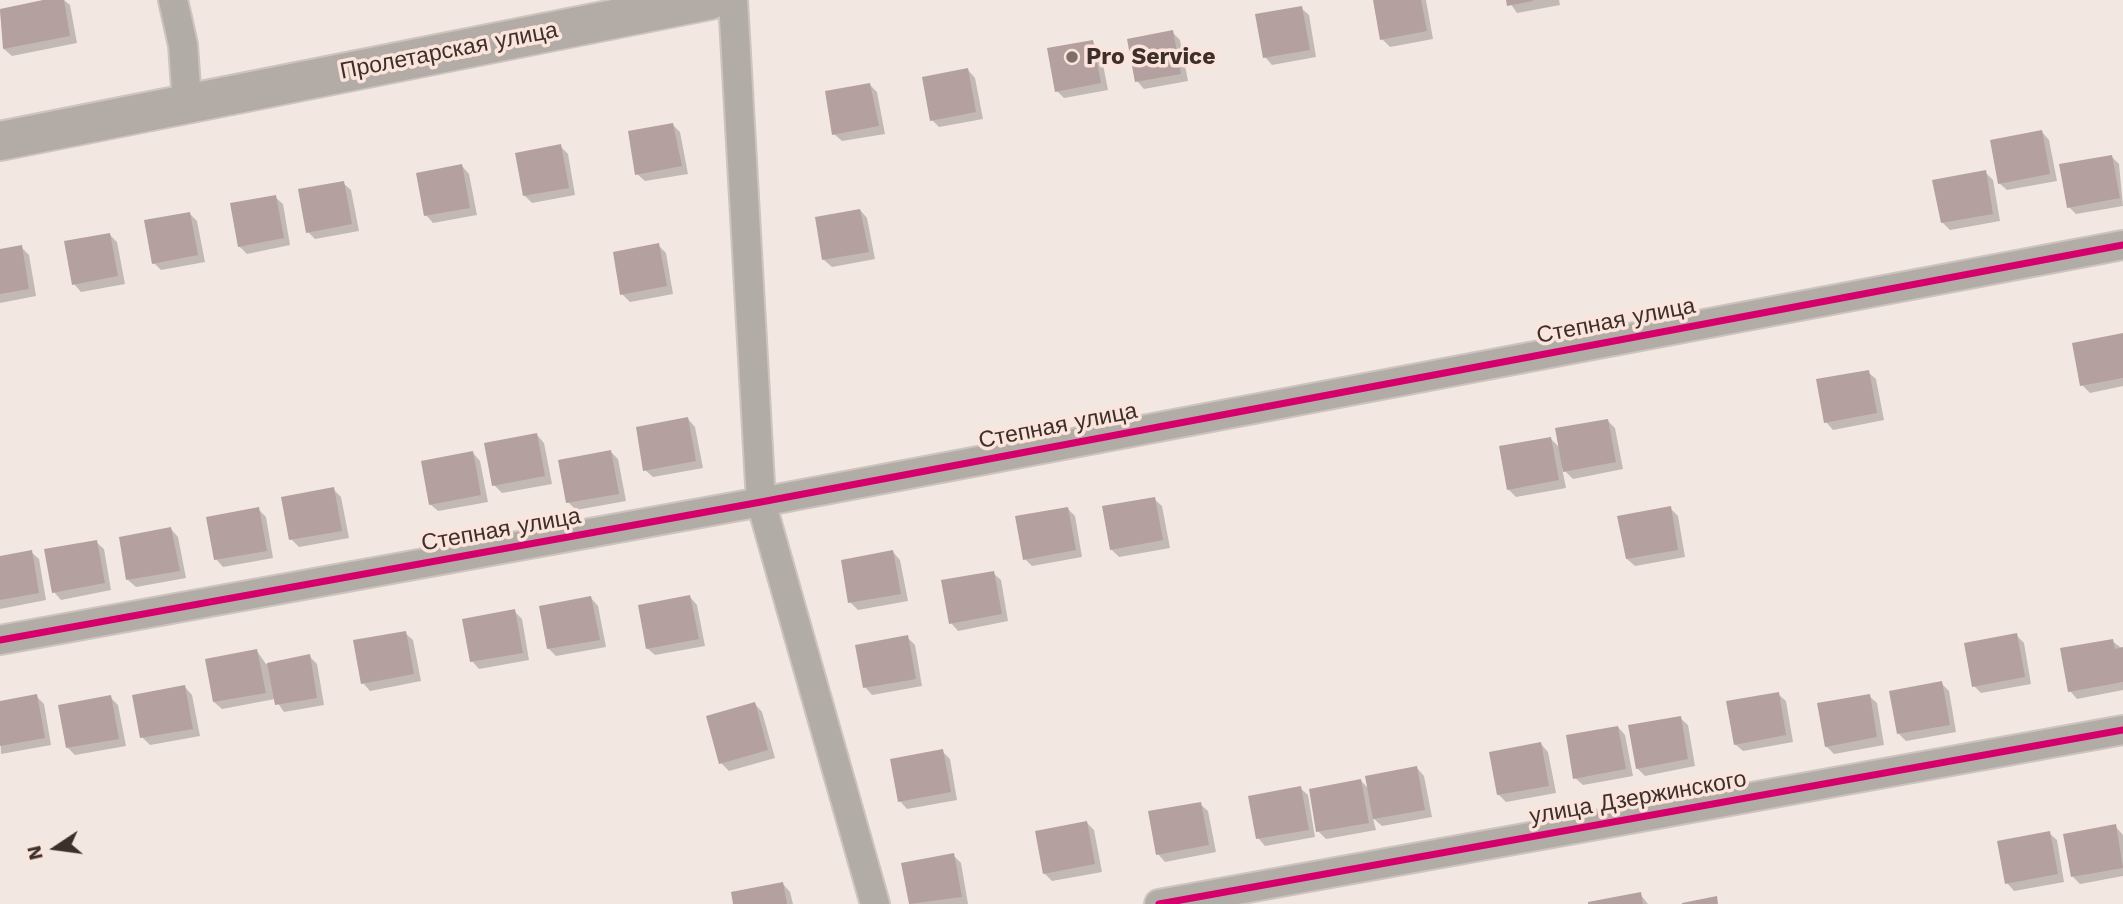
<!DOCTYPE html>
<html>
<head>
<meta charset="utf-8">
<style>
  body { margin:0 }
  #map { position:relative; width:2123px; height:904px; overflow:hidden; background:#f3e7e2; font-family:"Work Sans",sans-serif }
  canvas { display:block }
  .north { position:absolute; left:21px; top:813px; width:70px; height:70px; -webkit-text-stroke:5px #fae4db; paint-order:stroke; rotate:257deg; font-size:19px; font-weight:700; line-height:28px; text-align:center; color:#3d2f29 }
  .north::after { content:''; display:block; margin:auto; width:24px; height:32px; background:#3d2f29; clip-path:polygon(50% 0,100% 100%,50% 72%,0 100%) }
</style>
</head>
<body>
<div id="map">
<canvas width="2123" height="904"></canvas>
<div class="north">N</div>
</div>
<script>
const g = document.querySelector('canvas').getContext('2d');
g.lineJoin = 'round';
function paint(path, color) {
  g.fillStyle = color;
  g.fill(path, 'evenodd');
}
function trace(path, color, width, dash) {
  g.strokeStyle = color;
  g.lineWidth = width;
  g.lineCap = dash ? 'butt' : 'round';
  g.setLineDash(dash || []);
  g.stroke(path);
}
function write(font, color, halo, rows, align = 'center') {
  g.font = font + ' "Work Sans",sans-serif';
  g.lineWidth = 7;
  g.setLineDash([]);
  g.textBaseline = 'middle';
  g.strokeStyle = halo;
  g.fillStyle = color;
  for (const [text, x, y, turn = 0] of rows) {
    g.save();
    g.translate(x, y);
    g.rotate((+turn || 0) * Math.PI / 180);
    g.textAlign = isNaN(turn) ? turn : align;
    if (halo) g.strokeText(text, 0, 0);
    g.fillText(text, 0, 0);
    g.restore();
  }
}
const shadow = new Path2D(`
  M45,0H64L70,5L77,43L12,56L4,49L0,11Z
  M1375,0H1426L1433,39L1390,47L1382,39Z
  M1508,0H1559L1560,5L1517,13Z
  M1301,8L1309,15L1316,57L1272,65L1265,57Z
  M1172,32L1180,40L1188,81L1144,89L1137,81Z
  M1092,42L1100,49L1108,90L1064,98L1057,91Z
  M968,70L975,78L983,119L939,127L932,120Z
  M870,85L877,92L885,134L842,141L834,134Z
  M673,125L680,132L688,174L645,181L637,174Z
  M2042,132L2049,140L2057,181L2007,190L1999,183Z
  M560,146L568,154L575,195L532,203L524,195Z
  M2111,156L2119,164L2123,206L2076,214L2069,207Z
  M462,166L469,174L477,215L433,223L426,215Z
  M1985,172L1993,180L2000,221L1950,230L1942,222Z
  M343,183L351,190L359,231L315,239L308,232Z
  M275,197L283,204L290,245L247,254L239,246Z
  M860,210L867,218L875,259L832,267L824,260Z
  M190,214L197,221L205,262L161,270L154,263Z
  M110,235L117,242L125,284L81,292L74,284Z
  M658,245L666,253L673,294L630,302L622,294Z
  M21,247L29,255L36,296L0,303V251Z
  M2123,335V386L2090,393L2082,385Z
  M1868,372L1876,379L1884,420L1833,430L1826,422Z
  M688,419L695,427L703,468L653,477L645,470Z
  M1608,421L1615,428L1623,469L1573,479L1562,468L1566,488L1516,497L1508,489L1551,439L1561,449Z
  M537,435L544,443L552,484L502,493L494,485Z
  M611,452L618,459L626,501L576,510L568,502Z
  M473,453L480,461L488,502L438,511L430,504Z
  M333,489L341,497L349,538L299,547L291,539Z
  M1154,499L1162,506L1170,548L1119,557L1111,549Z
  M1067,508L1075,516L1082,557L1032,566L1025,559Z
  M1670,508L1678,516L1685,557L1635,566L1627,559Z
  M258,509L266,517L273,558L223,567L216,559Z
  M171,529L178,537L186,578L136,587L128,580Z
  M96,542L104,549L111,590L61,600L54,592Z
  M31,552L39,559L46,600L0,609V557Z
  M893,552L900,560L908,601L858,610L850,602Z
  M993,573L1001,580L1008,621L958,631L951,623Z
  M690,597L697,605L705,646L655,655L647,648Z
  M591,598L598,606L606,647L556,656L548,648Z
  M514,611L522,619L529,660L479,669L472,661Z
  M405,633L413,640L421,681L370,691L363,683Z
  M2016,635L2024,643L2031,684L1981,693L1974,686Z
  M907,637L915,645L922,686L872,695L865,687Z
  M2112,641L2123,649V690L2077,699L2070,691Z
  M257,651L266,664L309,656L317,664L324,705L284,712L275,699L222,709L214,702Z
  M1941,683L1949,691L1956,732L1906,741L1899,734Z
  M185,687L192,695L200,736L150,745L142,737Z
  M1778,694L1786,701L1793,742L1743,751L1735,744Z
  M36,696L44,704L51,745L1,754L0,703Z
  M1869,696L1877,703L1884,745L1834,754L1826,746Z
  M110,697L118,705L126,746L75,755L68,748Z
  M755,704L762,712L775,758L729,771L721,763Z
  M1680,718L1688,725L1695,766L1645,776L1637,768Z
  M1618,727L1625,735L1633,776L1583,785L1575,778Z
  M1541,744L1548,752L1556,793L1506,802L1498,794Z
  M942,751L950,759L957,800L907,809L900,801Z
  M1417,768L1424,776L1432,817L1382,826L1373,818L1376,830L1326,839L1318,831L1361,781L1369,789Z
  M1300,788L1308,795L1315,837L1265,846L1258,838Z
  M1200,804L1208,811L1216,852L1165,862L1158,854Z
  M1087,823L1094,830L1102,872L1052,881L1044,873Z
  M2115,826L2123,835V876L2080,884L2073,877Z
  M2049,833L2057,840L2064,882L2014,891L2007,883Z
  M953,855L961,863L968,904H910L903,864Z
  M783,884L790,892L793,904H735Z
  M1640,894L1648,904H1590Z`);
const building = new Path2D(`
  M43,0H64L70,36L3,49L0,9Z
  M1373,0H1421L1427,31L1380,40Z
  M1506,0H1533V1L1507,6Z
  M1302,6L1310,50L1263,58L1255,14Z
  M1173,30L1181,74L1135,82L1127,39Z
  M1093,40L1101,83L1055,92L1047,48Z
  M968,68L976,112L930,121L922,77Z
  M870,83L879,126L832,135L825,91Z
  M673,123L682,166L635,175L628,131Z
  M2042,130L2050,174L1998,184L1990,140Z
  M561,144L569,188L523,196L515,153Z
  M2112,155L2120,198L2067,208L2059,164Z
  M462,164L470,208L424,216L416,173Z
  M1986,170L1993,214L1941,223L1932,180Z
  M344,181L352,224L306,233L298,189Z
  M276,195L284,238L238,247L230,203Z
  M860,209L869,252L822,260L815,217Z
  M190,212L198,255L152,264L144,220Z
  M110,233L118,276L72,285L64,241Z
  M659,243L667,286L620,295L613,252Z
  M22,245L29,289L0,294V249Z
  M2123,333V378L2080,386L2072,343Z
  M1869,370L1877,413L1824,423L1816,379Z
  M688,417L696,461L643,471L636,427Z
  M1608,419L1616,462L1563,472L1555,428Z
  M537,433L545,476L492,486L484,443Z
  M1551,437L1559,480L1507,490L1499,446Z
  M611,450L619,494L566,503L558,460Z
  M473,451L481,495L429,505L421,461Z
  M334,487L342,531L289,540L281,497Z
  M1155,497L1163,540L1110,550L1102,506Z
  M1671,506L1678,550L1626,559L1617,516Z
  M259,507L267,551L214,560L206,517Z
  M1068,507L1076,550L1023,560L1015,516Z
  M171,527L180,571L126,580L119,537Z
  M97,540L105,583L52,593L44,549Z
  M32,550L39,593L0,600V556Z
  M893,550L901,594L848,603L841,560Z
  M994,571L1002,614L949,624L941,580Z
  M690,595L699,639L646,649L638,605Z
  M591,596L600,640L547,649L539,606Z
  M515,609L523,653L470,662L462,619Z
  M406,631L414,674L361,684L353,640Z
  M2017,633L2025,677L1972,687L1964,643Z
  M908,635L916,679L863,688L855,645Z
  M2113,639L2115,649L2123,647V682L2068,692L2060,648Z
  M257,649L266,693L213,702L205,659Z
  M310,654L317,698L275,705L267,663Z
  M1942,681L1950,725L1897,734L1889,691Z
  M185,685L193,729L140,738L132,695Z
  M1779,692L1786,735L1734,745L1726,701Z
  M37,694L45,738L0,746V701Z
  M1870,694L1877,737L1825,747L1817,703Z
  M111,695L119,739L66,748L58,705Z
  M755,702L768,750L719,764L706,716Z
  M1681,716L1688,759L1636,769L1628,725Z
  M1618,726L1626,769L1573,779L1566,735Z
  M1541,742L1549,786L1497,795L1489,752Z
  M943,749L951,792L898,802L890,759Z
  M1417,766L1425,810L1373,819L1365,776Z
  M1361,779L1369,823L1316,832L1309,789Z
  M1301,786L1309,830L1256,839L1248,796Z
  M1201,802L1209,845L1156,855L1148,811Z
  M1087,821L1095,864L1043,874L1035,831Z
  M2116,824L2123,868L2071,877L2063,834Z
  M2050,831L2058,874L2005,884L1997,841Z
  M954,853L962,897L909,904L901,863Z
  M783,882L787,904H733L731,892Z
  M1641,892L1643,904H1588V902Z
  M1717,896L1718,904H1682V903Z`);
const minor = new Path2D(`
  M173,0L183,45L187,102
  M733,0L761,502L875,904
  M0,640L761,502L2123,245
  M1159,904L2123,730`);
const secondary = new Path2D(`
  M0,141L710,0`);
const cycleway = new Path2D(`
  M0,640L761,502L2123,245
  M1159,904L2123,730`);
const markers = [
  [1072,57,7,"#7d6f6a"]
];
const streetNames = [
  ["Пролетарская улица",449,51,-11],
  ["Степная улица",1616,321,-11],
  ["Степная улица",1058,426,-11],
  ["Степная улица",501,530,-10],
  ["улица Дзержинского",1638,798,-10]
];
const poiNames = [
  ["Pro Service",1086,57]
];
paint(shadow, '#0003');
paint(building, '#b3a09f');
trace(minor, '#cdc3bf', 32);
trace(secondary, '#cdc3bf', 42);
trace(minor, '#b2aca7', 28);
trace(secondary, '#b2aba6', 38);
trace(cycleway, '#d6006c', 7);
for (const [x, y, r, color] of markers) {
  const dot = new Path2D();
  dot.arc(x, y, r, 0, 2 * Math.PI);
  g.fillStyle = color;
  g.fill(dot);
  trace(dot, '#fae4db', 2.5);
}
write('23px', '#3d2f29', '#fae4db', streetNames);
write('bold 23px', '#3d2f29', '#fae4db', poiNames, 'left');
</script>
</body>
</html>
